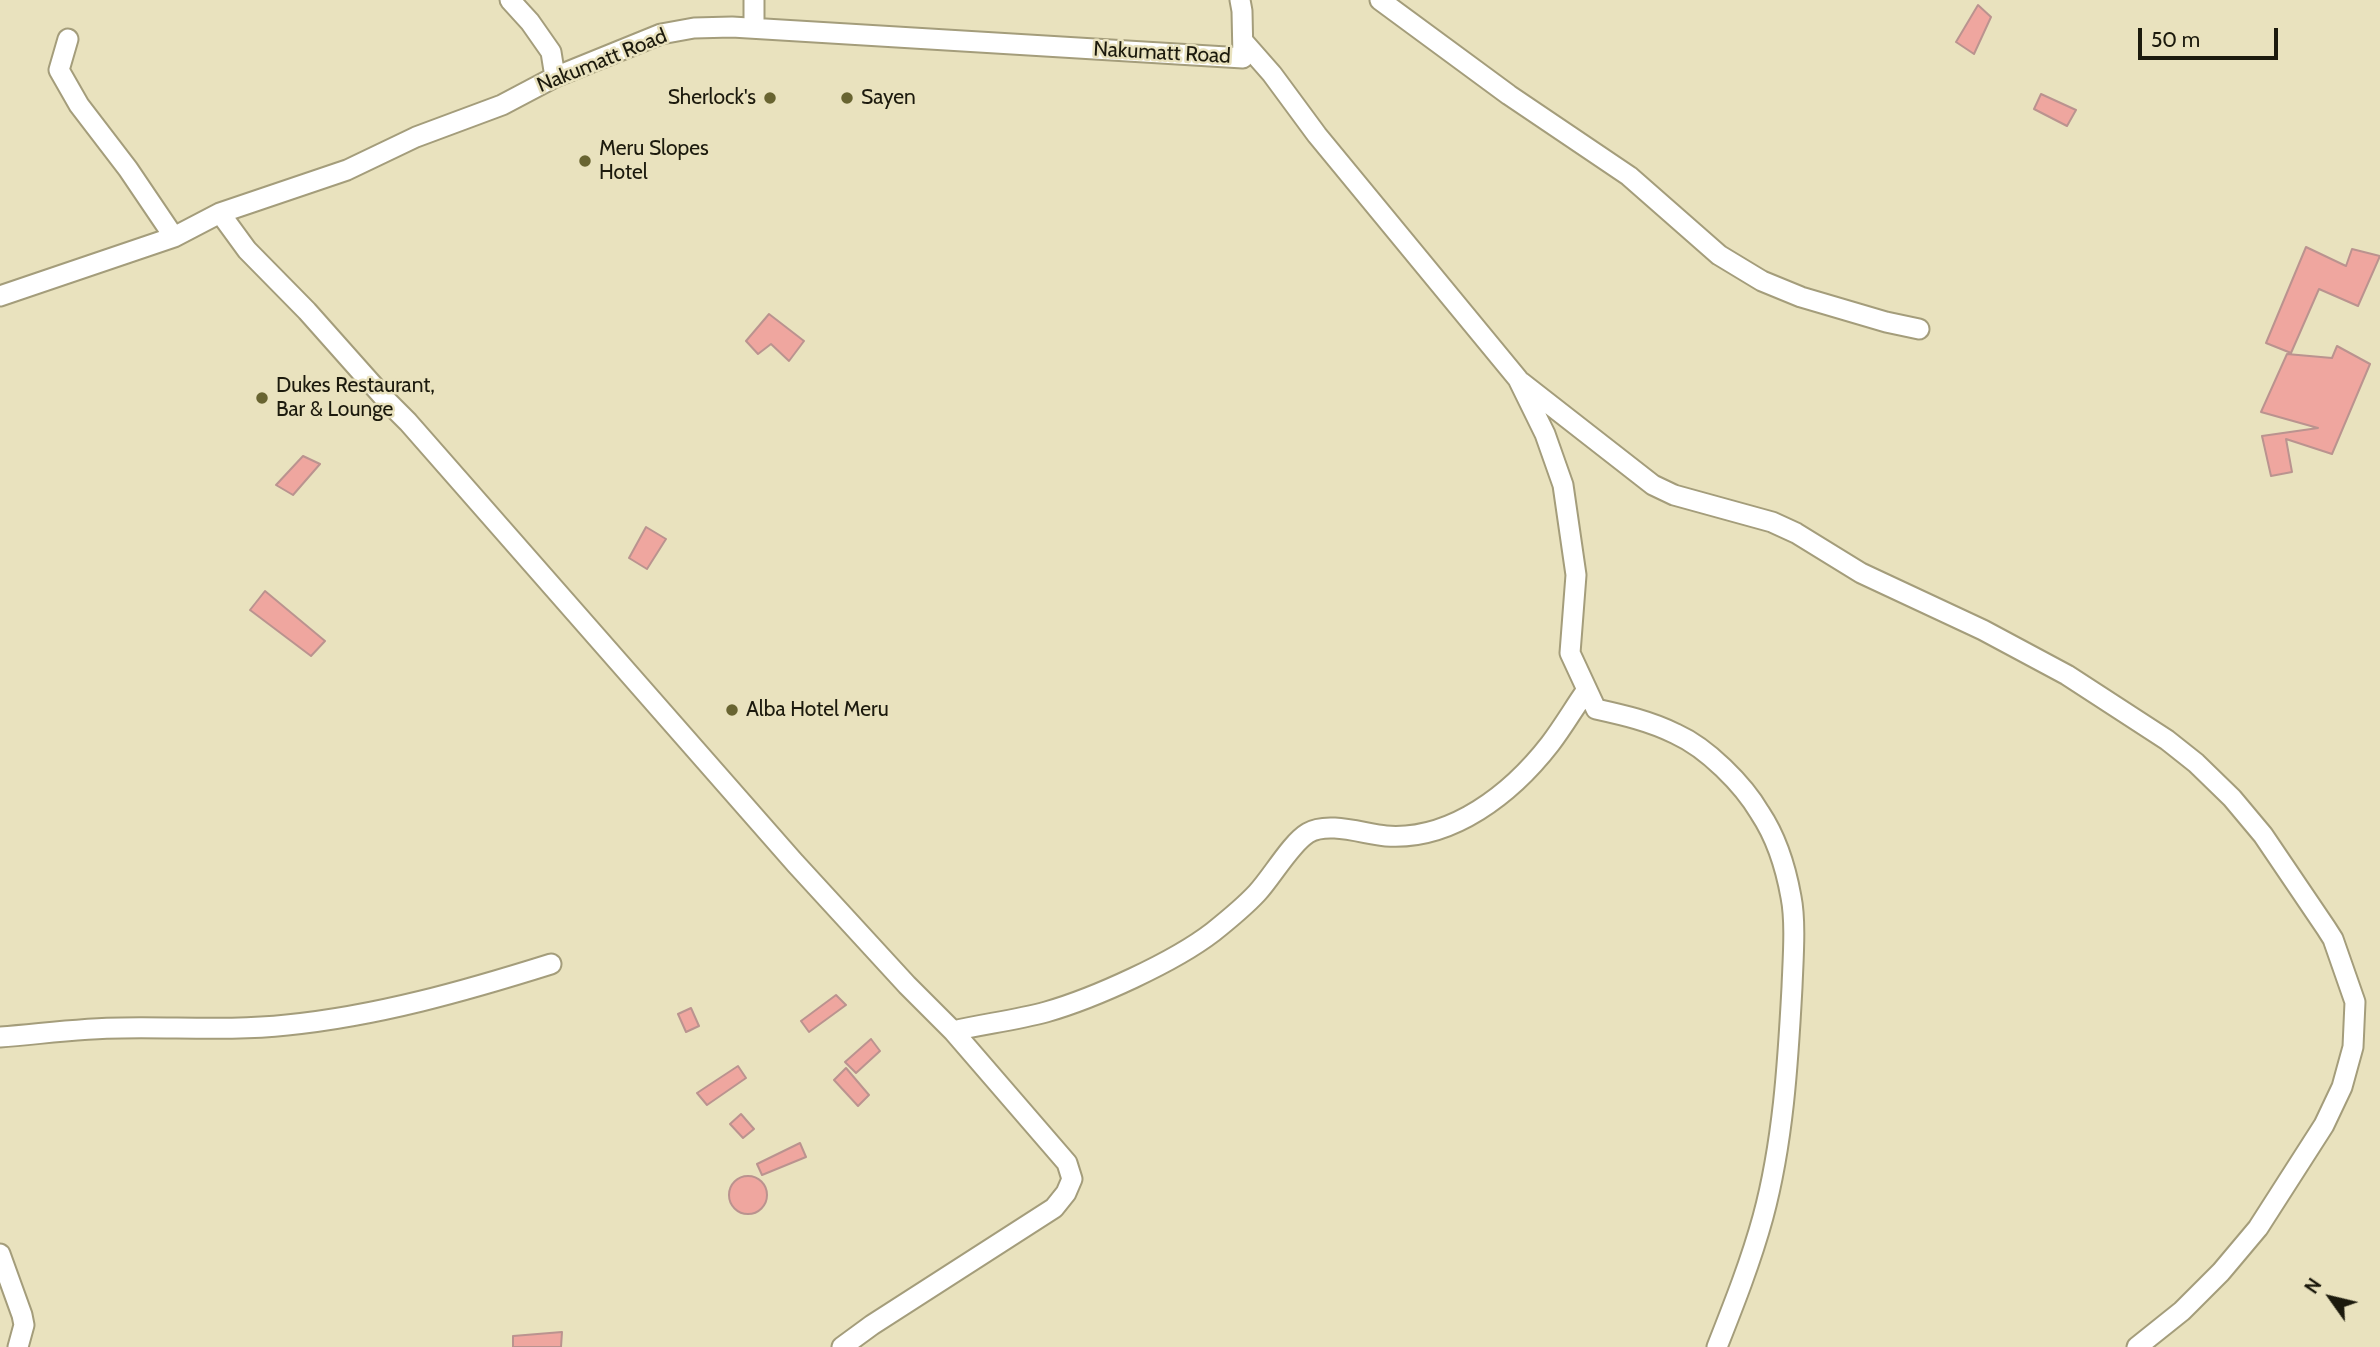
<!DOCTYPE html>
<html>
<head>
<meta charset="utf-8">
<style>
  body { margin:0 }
  #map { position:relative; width:2380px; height:1347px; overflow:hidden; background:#e9e2be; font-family:Cabin,sans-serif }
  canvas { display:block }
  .north { position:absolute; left:2296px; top:1263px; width:70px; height:70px; -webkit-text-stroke:5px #e9e2be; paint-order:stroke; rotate:304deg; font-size:19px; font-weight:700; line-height:28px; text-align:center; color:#1c1a0d }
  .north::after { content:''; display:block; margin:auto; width:24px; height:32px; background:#1c1a0d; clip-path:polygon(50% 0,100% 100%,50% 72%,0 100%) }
  .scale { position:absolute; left:2138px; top:28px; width:140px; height:32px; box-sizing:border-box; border:4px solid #1c1a0d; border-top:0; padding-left:9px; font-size:21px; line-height:24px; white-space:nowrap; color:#1c1a0d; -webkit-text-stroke:5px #e9e2be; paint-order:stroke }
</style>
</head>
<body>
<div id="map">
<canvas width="2380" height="1347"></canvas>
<div class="north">N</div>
<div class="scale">50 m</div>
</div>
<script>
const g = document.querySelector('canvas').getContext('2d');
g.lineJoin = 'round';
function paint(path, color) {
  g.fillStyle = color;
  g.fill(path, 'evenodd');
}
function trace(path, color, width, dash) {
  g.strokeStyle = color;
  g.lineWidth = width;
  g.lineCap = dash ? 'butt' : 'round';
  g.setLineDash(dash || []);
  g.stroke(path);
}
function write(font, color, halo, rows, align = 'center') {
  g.font = font + ' Cabin,sans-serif';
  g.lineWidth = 5;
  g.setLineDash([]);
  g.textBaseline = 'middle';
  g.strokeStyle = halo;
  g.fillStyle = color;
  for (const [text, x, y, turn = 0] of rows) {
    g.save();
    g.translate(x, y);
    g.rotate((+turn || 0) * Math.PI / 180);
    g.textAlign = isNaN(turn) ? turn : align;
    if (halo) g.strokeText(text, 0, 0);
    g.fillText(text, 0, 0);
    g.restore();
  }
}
const building = new Path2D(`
  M1978,5L1991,17L1974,54L1956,42Z
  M2041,94L2076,110L2067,126L2034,109Z
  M2306,247L2346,266L2352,249L2380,256L2358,306L2319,289L2291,353L2266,343Z
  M769,314L804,341L789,361L771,344L758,354L746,341Z
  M2337,346L2370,364L2332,454L2286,439L2292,472L2271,476L2262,436L2318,428L2261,412L2287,354L2332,358Z
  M303,456L320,464L293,495L276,485Z
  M646,527L666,539L647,569L629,558Z
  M265,591L325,641L311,656L250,610Z
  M836,995L846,1005L809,1032L801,1021Z
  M691,1008L699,1026L686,1032L678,1014Z
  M871,1039L880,1051L856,1073L845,1062Z
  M738,1066L746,1078L707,1105L697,1093Z
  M846,1068L869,1095L858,1106L834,1080Z
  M741,1114L754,1129L743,1138L730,1124Z
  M800,1143L806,1157L762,1175L757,1164Z
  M729 1195a19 19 0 1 1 38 0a19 19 0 1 1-38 0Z
  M562,1332L561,1347H513V1336Z`);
const minor = new Path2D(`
  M510,0L530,22L551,52L555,77
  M754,0V28
  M1380,0L1509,95L1629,176L1719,255L1762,281L1801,297L1886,322L1919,329
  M68,39L59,70L79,105L128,169L174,237
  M1243,41L1272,74L1317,135L1518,379L1545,434L1563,485L1576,575L1570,653L1596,709C1623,715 1650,721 1676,734C1707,748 1743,784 1760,813C1776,837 1786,869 1791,897C1796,922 1793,960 1792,987C1788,1063 1783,1143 1763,1217C1751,1261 1734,1304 1717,1347
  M220,213L247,250L307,311L387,401L408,422L795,863L907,985L953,1031L1067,1163L1072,1179L1066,1193L1054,1208L872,1325L842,1347
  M0,296L174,237L220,213L347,170L416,137L502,105L555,77L661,34L694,28L732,27L1243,58L1242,11L1240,0
  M1521,382L1653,485L1674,495L1772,522L1796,533L1861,573L1983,630L2067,675L2167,740L2196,763L2232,798L2263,835L2326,928L2333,939L2355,1002L2353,1047L2342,1087L2324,1125L2258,1228L2221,1272L2182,1311L2137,1347
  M953,1031C984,1024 1016,1020 1046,1012C1095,998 1174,962 1213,932C1228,920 1244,907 1257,893C1272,877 1291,843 1308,833C1328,821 1364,834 1386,836C1452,841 1512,793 1550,744C1563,727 1574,708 1586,691
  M0,1037C40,1034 82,1028 122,1028C177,1027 232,1031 287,1025C377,1016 465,991 551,964
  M0,1254L22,1315L24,1325L18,1347`);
const markers = [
  [770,98,7,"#686431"],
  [847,98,7,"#686431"],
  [585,161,7,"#686431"],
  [262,398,7,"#686431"],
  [732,710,7,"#686431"]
];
const streetNames = [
  ["Nakumatt Road",1162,53,3],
  ["Nakumatt Road",602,61,-22]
];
const poiNames = [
  ["Sherlock's",756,98,"right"],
  ["Sayen",861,98],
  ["Meru Slopes",599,149],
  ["Hotel",599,173],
  ["Dukes Restaurant,",276,386],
  ["Bar & Lounge",276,410],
  ["Alba Hotel Meru",746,710]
];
paint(building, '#efa69f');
trace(building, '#ba938f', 2);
trace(minor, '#a49d7b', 23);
trace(minor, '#fff', 19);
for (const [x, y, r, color] of markers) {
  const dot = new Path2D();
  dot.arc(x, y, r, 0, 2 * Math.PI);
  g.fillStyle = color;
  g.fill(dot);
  trace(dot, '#e9e2be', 2.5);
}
write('21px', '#1c1a0d', '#e9e2be', streetNames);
write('21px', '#1c1a0d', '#e9e2be', poiNames, 'left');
</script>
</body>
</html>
